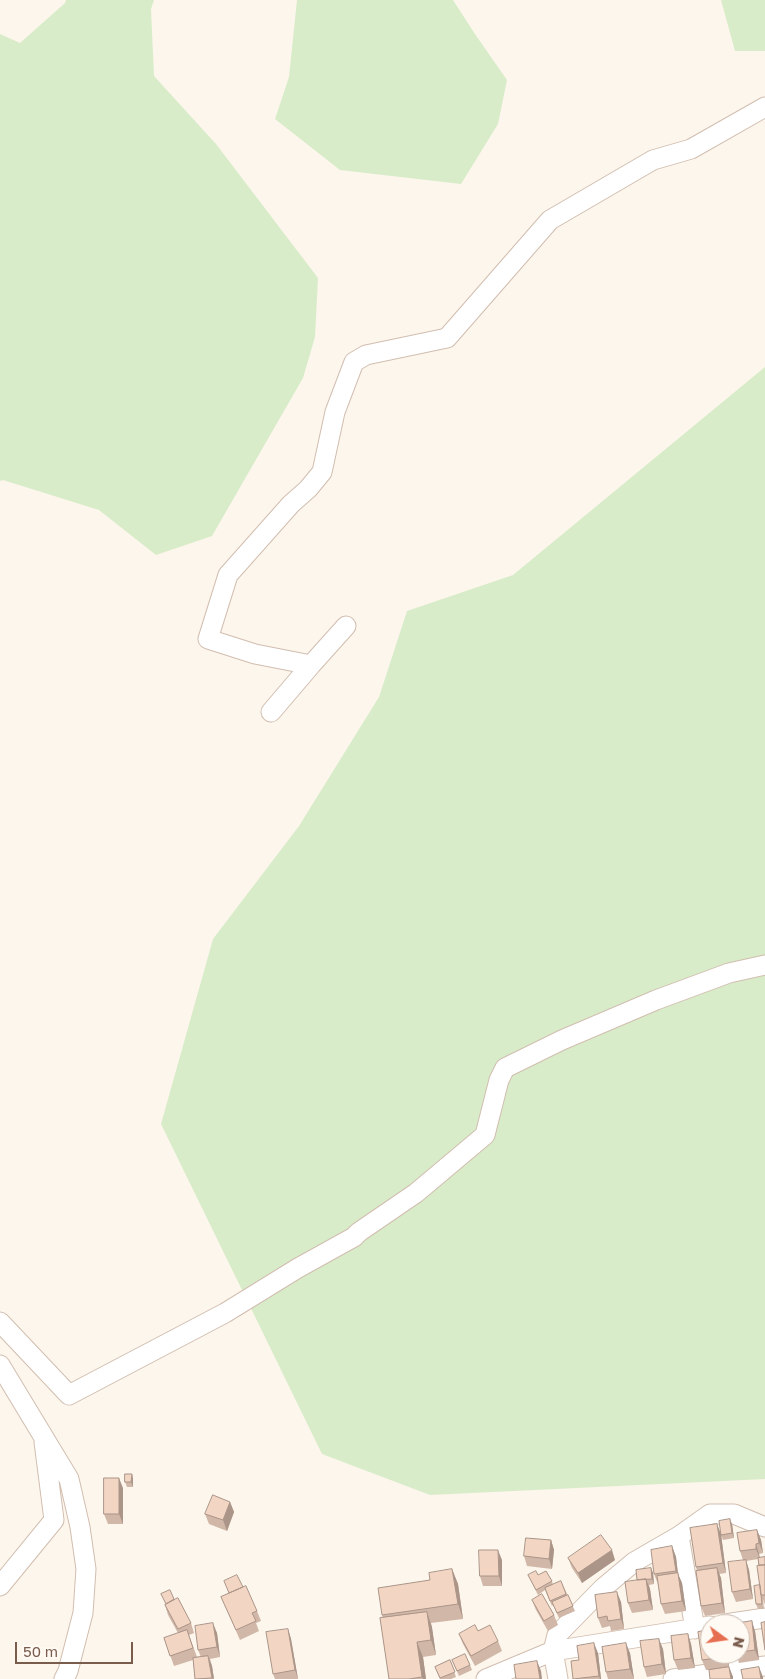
<!DOCTYPE html>
<html>
<head>
<meta charset="utf-8">
<style>
  body { margin:0 }
  #map { position:relative; width:765px; height:1679px; overflow:hidden; background:#fdf6ec; font-family:"Golos Text",sans-serif }
  canvas { display:block }
  .north { position:absolute; left:700px; top:1614px; width:50px; height:50px; box-sizing:border-box; background:#fffaf3; border:1px solid #cabbb1; border-radius:50%; rotate:104deg; font-size:14px; font-weight:700; line-height:20px; text-align:center; color:#7a5c4d }
  .north::after { content:''; display:block; margin:auto; width:18px; height:22px; background:#e76f51; clip-path:polygon(50% 0,100% 100%,50% 72%,0 100%) }
  .scale { position:absolute; left:15px; top:1642px; width:118px; height:22px; box-sizing:border-box; border:2px solid #7a5c4d; border-top:0; padding-left:6px; font-size:15px; line-height:18px; white-space:nowrap; color:#7a5c4d; -webkit-text-stroke:4px #fffaf3; paint-order:stroke }
</style>
</head>
<body>
<div id="map">
<canvas width="765" height="1679"></canvas>
<div class="north">N</div>
<div class="scale">50 m</div>
</div>
<script>
const g = document.querySelector('canvas').getContext('2d');
g.lineJoin = 'round';
function paint(path, color) {
  g.fillStyle = color;
  g.fill(path, 'evenodd');
}
function trace(path, color, width, dash) {
  g.strokeStyle = color;
  g.lineWidth = width;
  g.lineCap = dash ? 'butt' : 'round';
  g.setLineDash(dash || []);
  g.stroke(path);
}
const green = new Path2D(`
  M66,0H154L151,9L154,76L216,144L318,278L315,337L303,378L212,536L156,555L99,510L3,480L0,481V34L20,43L65,3Z
  M297,0H453L475,34L507,80L498,124L461,184L340,170L275,119L289,77Z
  M721,0H765V51H735Z
  M765,367V1479L430,1495L322,1454L161,1124L213,939L299,826L379,697L407,611L513,575Z`);
const minor = new Path2D(`
  M346,626L311,665L255,654L208,639L228,575L291,504L308,489L322,472L335,412L354,362L366,355L447,338L550,220L653,160L691,149L765,107
  M271,712L311,665
  M0,1322L69,1395L225,1313L298,1268L354,1237L359,1232L416,1193L485,1135L499,1080L505,1068L562,1040L656,1000L729,973L765,965
  M0,1365L69,1479L80,1527L86,1569L83,1613L68,1671L64,1679
  M679,1536L695,1629
  M0,1586L54,1520L44,1442
  M725,1624L765,1618
  M486,1679L553,1651L710,1626
  M558,1679L553,1651L557,1635L603,1588L634,1562L679,1536L710,1514H734L765,1527
  M673,1679L765,1666`);
const wall = new Path2D(`
  M132,1474L133,1479V1487H127L125,1482Z
  M123,1488V1524H108L104,1514Z
  M230,1502L234,1512L227,1531L209,1524L205,1514Z
  M732,1524L734,1538L723,1540L721,1535Z
  M757,1530L761,1540L763,1553L759,1554L760,1558L765,1557V1605L763,1599L764,1609H758L756,1604L760,1587L758,1559L746,1561L749,1570L753,1599L736,1602L732,1592L743,1560L740,1551Z
  M721,1534L726,1573L719,1574L721,1578L725,1613L705,1616L701,1606L697,1571L696,1567Z
  M551,1540L554,1550L552,1569L527,1566L524,1556Z
  M672,1546L676,1557L678,1574L682,1583L686,1611L665,1614L661,1604L658,1584L654,1574Z
  M568,1558L615,1560L582,1583L572,1568Z
  M502,1560V1586H483L480,1576Z
  M651,1568L653,1573L654,1584L649,1585L650,1589L653,1610L632,1613L628,1603L637,1580Z
  M452,1569L458,1584L463,1619L431,1623L436,1655L423,1657L426,1679H389L383,1618L382,1615L430,1580Z
  M528,1575H538L552,1581L553,1585L561,1581L575,1611L559,1618L553,1605L552,1606L545,1590L538,1595Z
  M243,1587L257,1611L261,1621L256,1623L259,1631L240,1640L221,1597Z
  M161,1594L174,1599L191,1623L194,1633L189,1635L197,1657H201L198,1650L217,1633L220,1657L210,1659L212,1666L214,1679H195L193,1660L174,1666L164,1638L178,1633L168,1615L165,1605L166,1604Z
  M532,1600L554,1615L558,1625L548,1631L536,1610Z
  M621,1602L624,1629L611,1631L610,1626L602,1628L598,1618Z
  M740,1624L755,1631L759,1660L739,1663L736,1654H740Z
  M288,1629L291,1639L298,1679H275L273,1674Z
  M478,1631L498,1641L502,1651L475,1666L463,1644L459,1634Z
  M688,1634L691,1644L695,1668L678,1670L674,1660Z
  M663,1649L666,1674L647,1677L644,1667Z
  M598,1653L601,1679H573L579,1660Z
  M630,1653L634,1679H608L606,1672Z
  M728,1654L729,1667L733,1677L709,1670H706L702,1660Z
  M450,1660L456,1677L451,1679H440L435,1667Z
  M452,1660L470,1665L472,1670L459,1676Z`);
const shadedWall = new Path2D(`
  M132,1474L133,1479V1487L131,1482Z
  M119,1478L123,1488V1524L119,1514Z
  M230,1502L234,1512L227,1531L223,1520Z
  M730,1519L732,1524L734,1538L732,1533Z
  M717,1524L721,1534L726,1573L723,1563Z
  M757,1530L761,1540L763,1553L759,1543Z
  M551,1540L554,1550L552,1569L549,1559Z
  M756,1544L759,1554L760,1559L756,1549Z
  M672,1546L676,1557L678,1574L682,1583L686,1611L682,1601L679,1580L676,1571Z
  M498,1550L502,1560V1586L499,1576Z
  M612,1550L615,1560L582,1583L578,1573Z
  M746,1560L749,1570L753,1599L750,1589Z
  M651,1568L653,1573L654,1584L652,1579Z
  M717,1568L721,1578L725,1613L722,1603Z
  M452,1569L458,1584L463,1619L458,1604Z
  M646,1579L650,1589L653,1610L649,1600Z
  M617,1592L621,1602L624,1629L621,1619Z
  M427,1612L432,1627L436,1655L431,1640Z
  M752,1621L755,1631L759,1660L755,1650Z
  M213,1623L217,1633L220,1657L217,1647Z
  M288,1629L291,1639L298,1679L295,1670Z
  M688,1634L691,1644L695,1668L691,1658Z
  M659,1639L663,1649L666,1674L662,1664Z
  M417,1642L423,1657L426,1679H423L422,1677Z
  M594,1643L598,1653L601,1679H600L599,1676Z
  M626,1643L630,1653L634,1679L630,1669Z
  M725,1654H728L729,1667L726,1657Z
  M208,1656L212,1666L214,1679L212,1678Z
  M537,1661L541,1671L542,1679H540Z
  M729,1667L733,1677V1679H731Z
  M759,1667L763,1677V1679H761Z`);
const building = new Path2D(`
  M125,1474H132L131,1482H125Z
  M104,1478H119V1514H104Z
  M213,1495L230,1502L223,1520L205,1514Z
  M730,1519L732,1533L721,1535L719,1521Z
  M717,1524L723,1563L696,1567L690,1528Z
  M757,1530L759,1543L756,1544V1549L740,1551L737,1533Z
  M601,1535L612,1550L578,1573L568,1558Z
  M526,1538L551,1540L549,1559L524,1556Z
  M672,1546L676,1571L654,1574L651,1550Z
  M479,1550H498L499,1576H480Z
  M765,1557V1565H759L758,1558Z
  M746,1560L750,1589L732,1592L728,1562Z
  M765,1565V1595H761L757,1566Z
  M651,1568L652,1579L637,1580L636,1570Z
  M717,1568L722,1603L701,1606L696,1571Z
  M452,1569L458,1604L382,1615L378,1588L430,1580L429,1573Z
  M536,1571L538,1575L546,1571L552,1581L536,1590L528,1575Z
  M678,1573L682,1601L661,1604L657,1576Z
  M237,1575L243,1587L229,1593L224,1581Z
  M646,1579L649,1600L628,1603L625,1582Z
  M561,1581L566,1594L550,1601L545,1588Z
  M760,1585L762,1604H756L754,1586Z
  M246,1586L257,1611L252,1613L256,1621L236,1630L221,1597Z
  M170,1590L174,1599L166,1604L161,1594Z
  M617,1592L621,1619L608,1621L607,1616L598,1618L595,1595Z
  M542,1594L554,1615L544,1621L532,1600Z
  M568,1595L573,1606L557,1613L552,1602Z
  M178,1598L191,1623L178,1629L165,1605Z
  M427,1612L431,1640L417,1642L422,1677L409,1679H389L380,1618Z
  M752,1621L755,1650L740,1652V1624H732Z
  M765,1622V1650L761,1623Z
  M213,1623L217,1647L198,1650L195,1626Z
  M475,1625L478,1631L490,1625L498,1641L471,1656L459,1634Z
  M288,1629L295,1670L273,1674L266,1632Z
  M187,1630L193,1648L170,1656L164,1638Z
  M710,1630V1654H725L726,1657L702,1660L698,1632Z
  M688,1634L691,1658L674,1660L671,1636Z
  M659,1639L662,1664L644,1667L640,1641Z
  M594,1643L599,1676L573,1679L571,1661L579,1660L577,1646Z
  M626,1643L630,1669L606,1672L602,1647Z
  M465,1654L470,1665L457,1671L452,1660Z
  M208,1656L212,1678L195,1679L193,1658Z
  M450,1660L455,1672L440,1678L435,1667Z
  M537,1661L540,1679H516L514,1665Z
  M729,1667L731,1679H710L709,1670Z
  M759,1667L761,1679H743L741,1670Z`);
paint(green, '#d8ecc9');
trace(minor, '#d1beb0', 21);
trace(minor, '#fff', 19);
paint(wall, '#d1b7a8');
paint(shadedWall, '#aa9588');
paint(building, '#f3d5c3');
trace(building, '#aa9588', 1);
</script>
</body>
</html>
